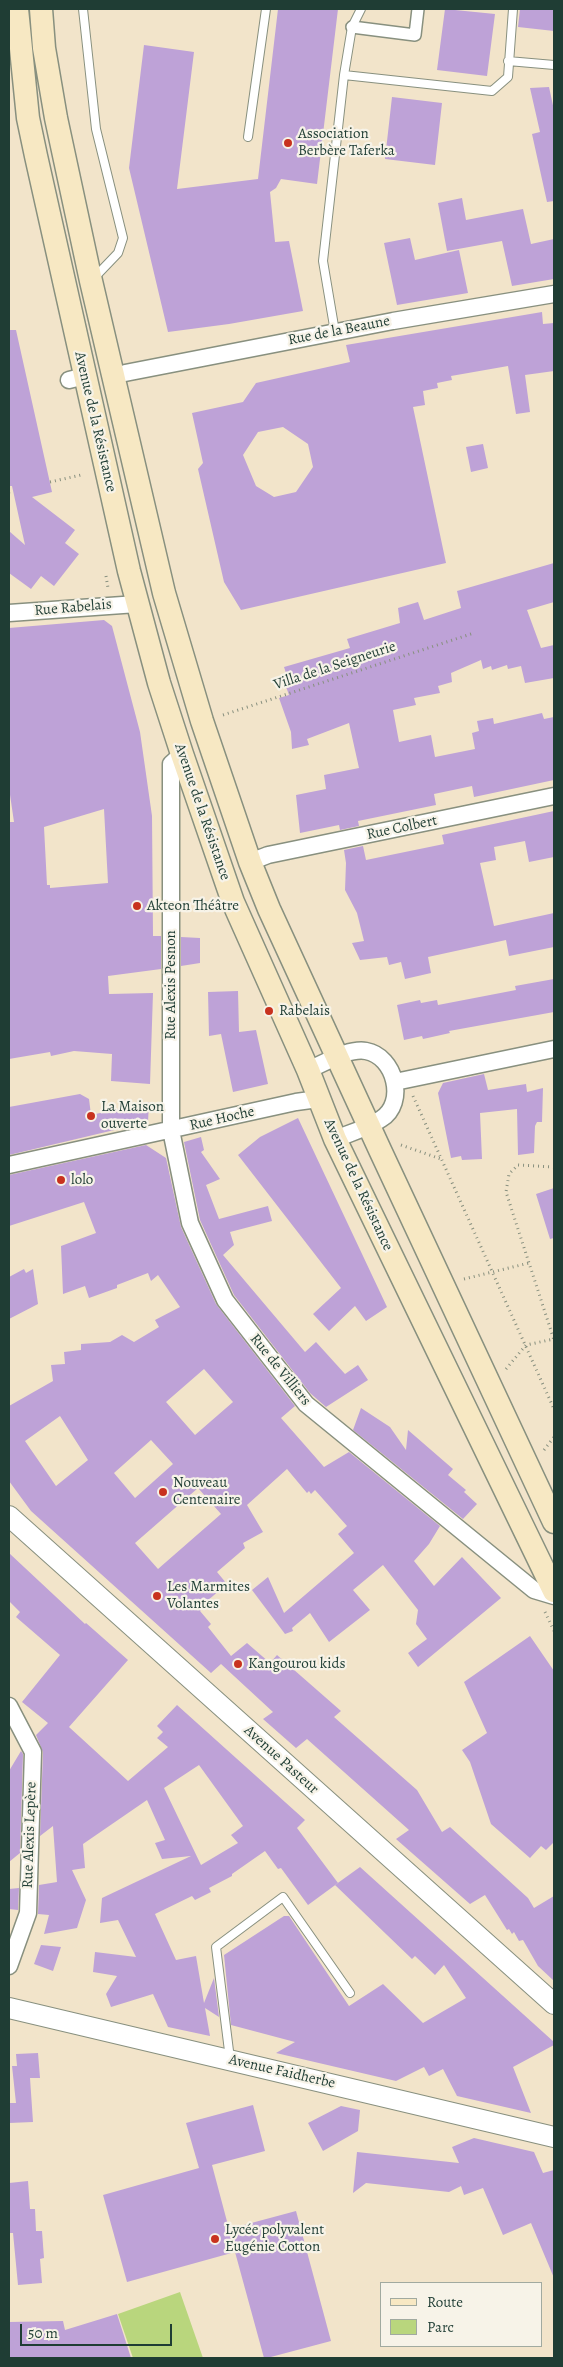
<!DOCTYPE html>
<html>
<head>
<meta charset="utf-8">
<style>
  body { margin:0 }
  #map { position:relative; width:563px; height:2367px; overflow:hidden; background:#f2e4ca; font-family:Alegreya,serif }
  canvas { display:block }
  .frame { position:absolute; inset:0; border:10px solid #1f3d34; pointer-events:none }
  .legend { position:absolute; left:380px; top:2282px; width:162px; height:65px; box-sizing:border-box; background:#f7f3e8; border:1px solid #a1aaa0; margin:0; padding:6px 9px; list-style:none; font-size:15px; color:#1f3d34 }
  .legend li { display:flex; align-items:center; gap:10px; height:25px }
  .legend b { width:25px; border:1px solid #a1aaa0 }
  .scale { position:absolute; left:20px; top:2324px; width:152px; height:22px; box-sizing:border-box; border:2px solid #1f3d34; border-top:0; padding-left:6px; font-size:15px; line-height:18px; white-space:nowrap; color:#1f3d34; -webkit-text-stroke:4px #f7f3e8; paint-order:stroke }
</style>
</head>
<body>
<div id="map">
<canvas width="563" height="2367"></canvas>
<div class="frame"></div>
<ul class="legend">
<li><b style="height:6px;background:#f7e8c3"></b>Route</li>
<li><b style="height:14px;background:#b9d67d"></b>Parc</li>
</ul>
<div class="scale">50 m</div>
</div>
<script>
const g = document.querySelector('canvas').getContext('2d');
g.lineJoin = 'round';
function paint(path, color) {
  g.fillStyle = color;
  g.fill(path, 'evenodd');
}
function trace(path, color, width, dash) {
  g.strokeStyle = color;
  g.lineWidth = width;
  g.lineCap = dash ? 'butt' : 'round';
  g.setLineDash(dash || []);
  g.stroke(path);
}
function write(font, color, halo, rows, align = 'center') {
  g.font = font + ' Alegreya,serif';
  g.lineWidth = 4.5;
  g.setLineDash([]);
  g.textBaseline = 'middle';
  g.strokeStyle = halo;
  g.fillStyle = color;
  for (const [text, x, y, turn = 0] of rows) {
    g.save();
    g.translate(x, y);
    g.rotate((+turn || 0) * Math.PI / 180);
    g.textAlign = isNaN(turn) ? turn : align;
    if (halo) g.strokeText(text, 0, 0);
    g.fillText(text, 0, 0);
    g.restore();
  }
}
const green = new Path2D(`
  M180,2292L203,2358H133L118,2314Z`);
const building = new Path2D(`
  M278,9H338L317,184L281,179L276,188L270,192L275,242L289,241L303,311L229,324L168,332L129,168L144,45L194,52L177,189L258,179Z
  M445,9L495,14L487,76L437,70Z
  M520,9H554V31L518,27Z
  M549,87L554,110V201L547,202L532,134L540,132L530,88Z
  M392,97L442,103L435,165L385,159Z
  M462,198L466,220L523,209L531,244L554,239V279L512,286L502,241L447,251L438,203Z
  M410,238L415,260L459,250L468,293L397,305L384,243Z
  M542,312L543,324L554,323V371L525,375L530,412L516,414L508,366L451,376L452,380L437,383L438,388L423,391L425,405L413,407L446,563L241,610L224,582L198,469L203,463L192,413L243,402L256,383L350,362L346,345ZM283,427L308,444L313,467L296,492L274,497L256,486L243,455L258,432Z
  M9,330H16L52,492L32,497L75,530L65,543L79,554L54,586L41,576L31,589L9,573V531L25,545L12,486H9Z
  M483,444L488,468L471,472L466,447Z
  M554,563V602L527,610L541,648L554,645V678L525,683L521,666L508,669L507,665L492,670L491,666L483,669L481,660L451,673L452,682L438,686L440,693L414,698L416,705L393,710L399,742L431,735L435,757L475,749L472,733L479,731L477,721L493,718L494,724L542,713L544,719L554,717V780L474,797L472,786L434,794L436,805L358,821L359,826L340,830L339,825L300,833L296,795L326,789L324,775L359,768L349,723L307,739L309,745L292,749L291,732L279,698L289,695L284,681L288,679L284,667L350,648L347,639L400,623L398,608L418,602L424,620L461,608L457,591Z
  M104,620L112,626L140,732L152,816L153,936H161V969L108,976L109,994L153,993L150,1084L111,1081L112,1054L74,1051L51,1056L50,1052L9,1059V822H14L9,788V628ZM104,809L108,883L50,888V885H47L44,827Z
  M554,811V857L529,862L525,841L494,847L496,860L480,863L494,926L554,913V947L509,956L506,940L428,957L431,973L405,979L401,962L389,965L387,957L360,960L352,943L364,941L357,913L345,890L346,863L344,850L363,846L366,860L444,844L442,835Z
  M181,937L200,938V963L181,966Z
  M554,979V1012L449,1031L450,1033L423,1039L422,1036L404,1040L397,1005L420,1000L421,1003L437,1000L438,1005L516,990L515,986Z
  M238,991L239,1032L256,1030L268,1084L233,1092L221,1034L209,1036L208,992Z
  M484,1074L488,1090L526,1084L527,1092L543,1088L542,1122H537L535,1126L534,1153L518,1155L517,1109L480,1113L482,1159L462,1160L461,1156L451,1158L438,1093L443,1083Z
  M80,1094L89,1099L91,1115L149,1102L148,1122L9,1155V1107Z
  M298,1118L387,1307L366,1321L355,1306L329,1331L313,1314L341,1288L238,1155L260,1137Z
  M201,1137L204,1150L201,1152L220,1179L206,1185L219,1219L268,1206L272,1221L230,1232L234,1245L223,1255L305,1352L316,1342L345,1374L358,1365L368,1380L326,1407L310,1393L234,1295L200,1220L184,1142Z
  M146,1145L166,1158L181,1227L216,1304L295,1406L281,1418L324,1467L349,1452L440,1526L429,1544L414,1561L434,1586L462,1557L501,1598L418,1667L408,1653L427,1639L416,1624L418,1610L383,1565L353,1590L370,1610L329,1642L310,1613L292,1628L293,1631L285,1634L252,1590L268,1577L284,1613L354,1553L338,1534L347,1526L315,1490L311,1494L309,1491L307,1493L287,1469L247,1505L263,1532L243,1543L245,1548L217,1572L227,1584L200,1607L202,1609L200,1611L211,1624L208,1627L231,1656L247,1643L270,1663L277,1655L341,1711L334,1717L417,1790L442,1832L450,1827L528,1898L534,1908L554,1896V1981L538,1966L523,1940L519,1941L514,1932L512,1934L509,1929L507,1930L485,1895L470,1904L396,1839L409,1830L307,1739L296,1748L263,1719L273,1712L221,1664L211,1673L31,1511L9,1481V1406L53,1381L51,1365L65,1364L64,1352L81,1350V1344L110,1342L122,1335L134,1342L159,1327L155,1320L180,1307L158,1275L151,1281L148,1273L117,1285V1288L89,1298L85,1286L63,1294L61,1246L96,1233L84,1202L9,1226V1175ZM204,1369L233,1402L195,1435L166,1402ZM60,1416L88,1460L56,1486L25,1441ZM151,1440L173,1464L135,1498L114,1473ZM198,1488L221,1514L158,1569L135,1543Z
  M554,1188V1238L550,1239L536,1194Z
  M24,1269L26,1273L33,1269L38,1304L9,1319V1277Z
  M361,1408L390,1427L406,1450L408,1430L453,1469L448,1475L466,1490L464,1492L477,1504L463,1519L353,1430Z
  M9,1553L85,1624L86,1623L128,1660L69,1727L128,1781L168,1747L157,1738L163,1732L157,1726L177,1705L305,1820L297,1828L338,1883L308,1905L281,1868L278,1869L265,1851L232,1874V1876L209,1888L211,1892L195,1900L192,1896L155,1914L176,1960L196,1956L204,2003L214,1978L219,2017L205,2008L210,2036L168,2027L153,1994L111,2007L106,1994L117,1976L93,1972L95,1952L136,1957L118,1920L100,1923L102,1898L191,1856L162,1859L155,1843L165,1840L147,1800L83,1844L85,1868L72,1870L86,1900L77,1928L44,1934L49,1915L38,1914L39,1885L57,1882L53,1826L40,1836L43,1752L36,1735L48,1723L22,1702L60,1655L16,1617L20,1612L9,1601ZM199,1765L243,1826L231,1835L238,1843L201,1865L164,1788Z
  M530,1636L554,1671V1842L546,1850L541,1846L530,1858L491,1824L470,1762L462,1750L487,1733L464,1682Z
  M21,1751L23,1754L20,1853L9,1862V1771Z
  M360,1867L554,2042V2045L513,2067L531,2113L457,2096L443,2069L429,2076L424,2067L396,2081L276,2053L295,2042L231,2025L224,1955L284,1916H289L349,2006L383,1984L423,2023L466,1998L444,1965L435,1975L415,1956L412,1959L335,1885Z
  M19,1888L18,1910L9,1909V1889Z
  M41,1945L61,1947L53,1971L34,1964Z
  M38,2053L40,2078H30L33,2122L9,2123V2103H16L12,2066H17L16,2054Z
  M253,2105L265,2151L212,2165L229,2229L296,2211L331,2341L267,2358H264L235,2252L127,2282L103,2195L199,2168L186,2123Z
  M341,2106L360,2110L358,2131L323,2151L308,2123Z
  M474,2138L534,2152L543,2173L554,2170V2278L531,2223L503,2235L483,2188L464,2195L461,2186L449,2192L366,2183L353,2193L357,2152L459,2163L452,2147Z
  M28,2181L30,2209H35L36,2231H42L44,2258L40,2259L42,2283L18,2285L13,2233H9V2183Z
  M117,2314L131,2358H10L9,2322L63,2321L65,2330Z`);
const path = new Path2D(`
  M50,482L81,475
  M9,492L13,491
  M106,576L108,588
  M223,715L474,633
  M413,1096L554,1409
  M401,1145L441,1159
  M554,1167L518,1165L509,1174L506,1192L554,1340
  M464,1279L529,1263
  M506,1369L526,1345L554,1339
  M544,1450L554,1437
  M545,1612L554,1631`);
const service = new Path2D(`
  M83,9L96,129L123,238L118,253L94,278
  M508,61L554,65
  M344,75L352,27L361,9
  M248,137L266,9
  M335,332L323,261L344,75L492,91L508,77L513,9
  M230,2059L216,1947L283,1897L350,1993`);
const pedestrian = new Path2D(`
  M352,27L415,35L418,9`);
const minor = new Path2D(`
  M125,373L393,321L554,294
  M69,380L85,376
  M9,613L137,604
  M182,754L171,764V1130L190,1223L225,1300L306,1404L534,1590L554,1596
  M250,862L268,855L554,796
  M308,1070C325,1063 348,1048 366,1051C395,1056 407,1103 381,1119C368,1128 350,1133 335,1139
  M395,1082L554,1049
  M9,1165L296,1102L318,1099
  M9,1706L33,1752L28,1913L9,1966`);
const tertiary = new Path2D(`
  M9,1516L554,2004
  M9,2008L554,2137`);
const secondary = new Path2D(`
  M17,9L28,118L36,156L129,571L159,683L182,754L233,902L308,1070L335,1139L554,1591
  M41,9L44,48L56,118L91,281L164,593L202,721L250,862L269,909L380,1150L554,1522`);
const markers = [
  [288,143,5,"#c8321e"],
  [137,906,5,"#c8321e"],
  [269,1011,5,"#c8321e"],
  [91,1116,5,"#c8321e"],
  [61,1180,5,"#c8321e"],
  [163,1492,5,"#c8321e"],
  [157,1596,5,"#c8321e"],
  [238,1664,5,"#c8321e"],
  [215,2239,5,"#c8321e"]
];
const poiNames = [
  ["Association",298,134],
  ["Berbère Taferka",298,151],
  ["Akteon Théâtre",147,906],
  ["Rabelais",279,1011],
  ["La Maison",101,1107],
  ["ouverte",101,1124],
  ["lolo",71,1180],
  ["Nouveau",173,1483],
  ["Centenaire",173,1500],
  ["Les Marmites",167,1587],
  ["Volantes",167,1604],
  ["Kangourou kids",248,1664],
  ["Lycée polyvalent",225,2230],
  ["Eugénie Cotton",225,2247]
];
const streetNames = [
  ["Rue de la Beaune",339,331,-11],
  ["Avenue de la Résistance",95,422,77],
  ["Rue Rabelais",73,608,-5],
  ["Villa de la Seigneurie",335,666,-18],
  ["Avenue de la Résistance",202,812,71],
  ["Rue Colbert",402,828,-12],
  ["Rue Alexis Pesnon",171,985,-90],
  ["Rue Hoche",222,1119,-13],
  ["Avenue de la Résistance",358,1185,65],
  ["Rue de Villiers",280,1370,51],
  ["Avenue Pasteur",281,1760,42],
  ["Rue Alexis Lepère",30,1835,-88],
  ["Avenue Faidherbe",282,2072,13]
];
paint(green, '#b9d67d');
paint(building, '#bea2d7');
trace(service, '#88907f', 10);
trace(pedestrian, '#88907f', 14);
trace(minor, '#88907f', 19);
trace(tertiary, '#88907f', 22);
trace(secondary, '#88907f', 25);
trace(path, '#88907f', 3, [1, 4]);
trace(service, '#fff', 8);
trace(pedestrian, '#fff', 11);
trace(minor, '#fff', 16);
trace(tertiary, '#fff', 20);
trace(secondary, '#f7e8c3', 22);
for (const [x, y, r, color] of markers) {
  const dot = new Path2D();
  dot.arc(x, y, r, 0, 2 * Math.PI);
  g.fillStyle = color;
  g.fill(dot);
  trace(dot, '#f7f3e8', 2);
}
write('15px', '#1f3d34', '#f7f3e8', poiNames, 'left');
write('15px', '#1f3d34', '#f7f3e8', streetNames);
</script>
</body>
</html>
